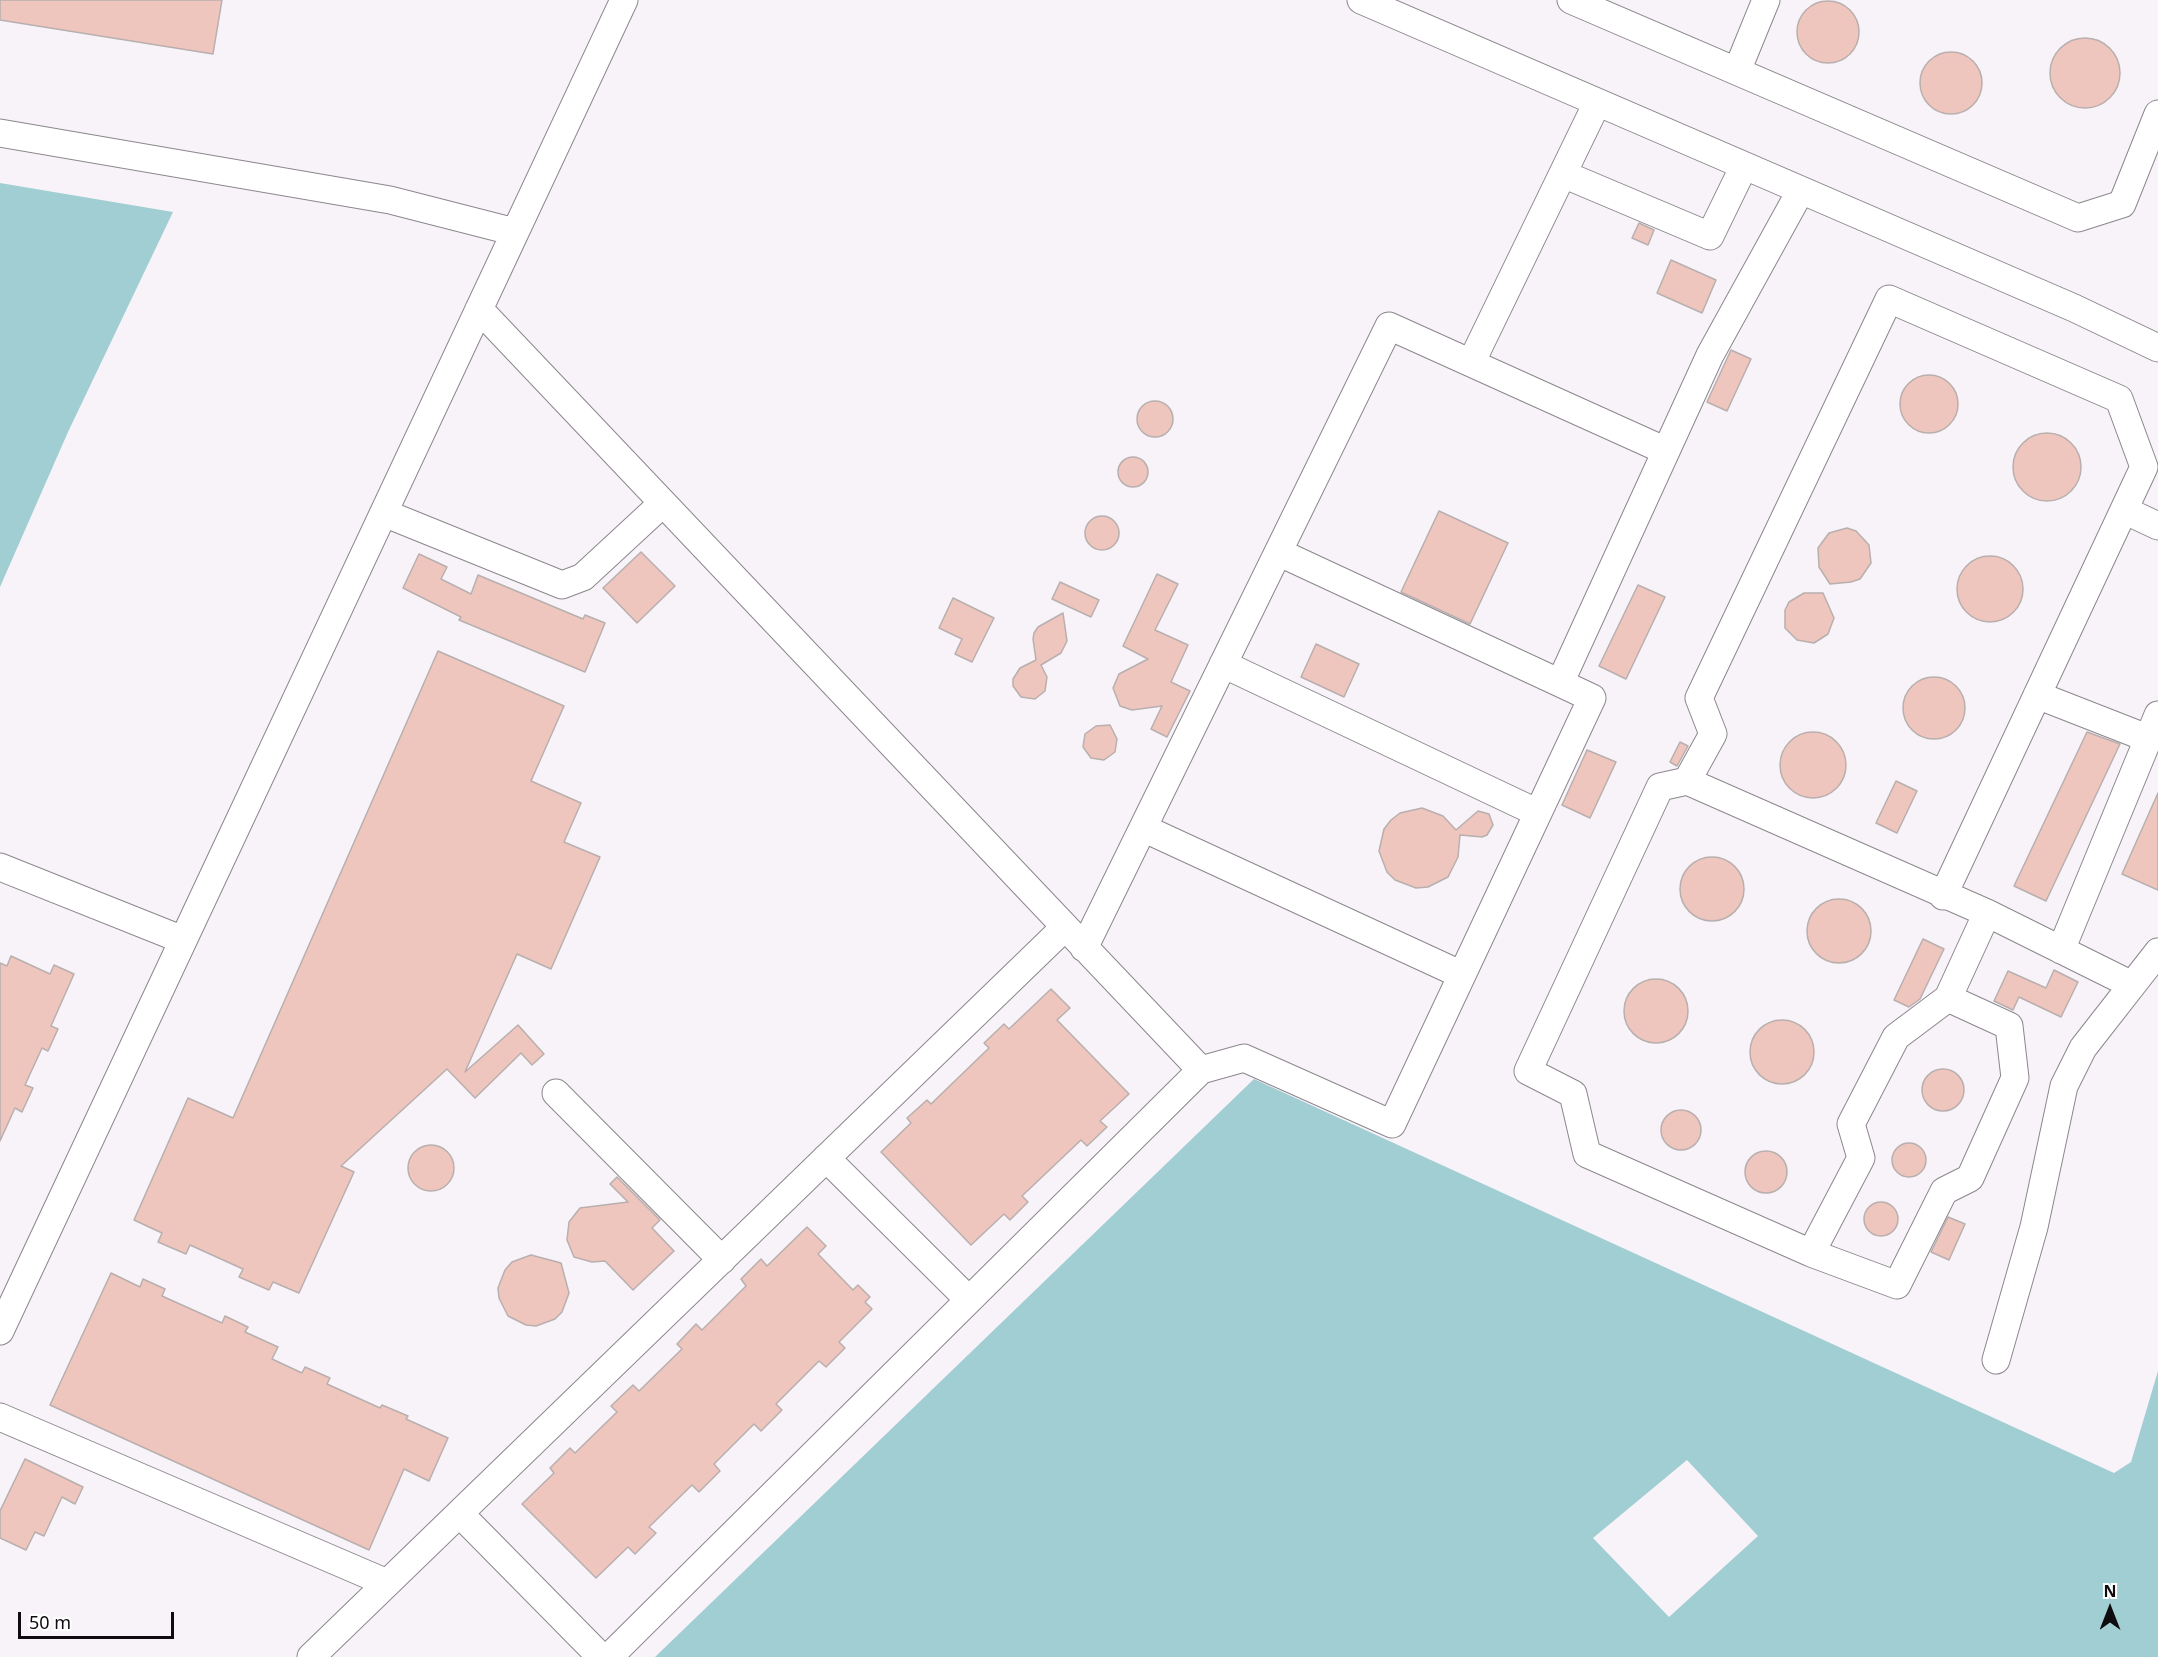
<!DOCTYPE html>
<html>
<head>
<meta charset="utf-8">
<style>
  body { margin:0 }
  #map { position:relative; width:2158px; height:1657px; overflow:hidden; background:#f8f3f9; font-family:"Noto Sans",sans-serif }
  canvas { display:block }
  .north { position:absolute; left:2080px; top:1579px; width:60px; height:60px; -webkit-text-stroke:4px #fff; paint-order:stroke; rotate:0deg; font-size:16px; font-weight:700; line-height:24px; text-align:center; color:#0e0c0e }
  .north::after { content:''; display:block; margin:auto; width:21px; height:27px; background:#0e0c0e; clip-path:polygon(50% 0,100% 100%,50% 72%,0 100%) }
  .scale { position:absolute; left:18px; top:1612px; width:156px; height:27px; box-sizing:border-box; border:3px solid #0e0c0e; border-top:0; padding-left:8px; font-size:18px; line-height:21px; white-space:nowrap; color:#0e0c0e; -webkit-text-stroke:4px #fff; paint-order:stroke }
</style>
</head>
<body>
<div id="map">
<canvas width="2158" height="1657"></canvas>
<div class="north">N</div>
<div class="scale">50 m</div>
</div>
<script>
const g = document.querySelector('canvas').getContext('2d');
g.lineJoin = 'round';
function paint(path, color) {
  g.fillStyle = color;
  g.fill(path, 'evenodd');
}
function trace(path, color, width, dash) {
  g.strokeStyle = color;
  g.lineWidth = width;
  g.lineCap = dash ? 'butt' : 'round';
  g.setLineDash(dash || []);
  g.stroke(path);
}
const water = new Path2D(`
  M0,183L173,212L68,432L0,587Z
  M1254,1079L2114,1473L2131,1462L2158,1371V1657H655ZM1687,1460L1758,1536L1669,1617L1593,1538Z`);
const building = new Path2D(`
  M0,0H222L213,54L0,20Z
  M1797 32a31 31 0 1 1 62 0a31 31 0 1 1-62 0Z
  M2050 73a35 35 0 1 1 70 0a35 35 0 1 1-70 0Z
  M1920 83a31 31 0 1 1 62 0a31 31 0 1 1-62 0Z
  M1639,223L1654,230L1648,245L1632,238Z
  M1671,260L1716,280L1702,313L1657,293Z
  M1731,350L1751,359L1727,411L1707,402Z
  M1900 404a29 29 0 1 1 58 0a29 29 0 1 1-58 0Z
  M1137 419a18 18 0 1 1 36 0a18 18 0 1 1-36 0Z
  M2013 467a34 34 0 1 1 68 0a34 34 0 1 1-68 0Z
  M1118 472a15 15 0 1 1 30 0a15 15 0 1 1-30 0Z
  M1439,511L1508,543L1470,624L1401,592Z
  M1085 533a17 17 0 1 1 34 0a17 17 0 1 1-34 0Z
  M1847,528L1856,531L1869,545L1871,563L1860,579L1851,582L1830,584L1819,567L1818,548L1829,533Z
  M641,552L675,586L637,623L603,588Z
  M419,554L447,567L441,579L471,594L478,575L583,619L585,615L605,623L585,672L459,620L461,617L403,588Z
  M1957 589a33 33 0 1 1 66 0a33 33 0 1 1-66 0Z
  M1157,574L1178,584L1155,630L1188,645L1171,682L1190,691L1167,737L1151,729L1162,706L1132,710L1120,706L1113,688L1119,674L1148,659L1123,646Z
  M1060,582L1099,600L1091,617L1052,599Z
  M1638,585L1665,597L1626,679L1599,666Z
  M1804,593H1823L1834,618L1828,634L1814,643L1797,640L1785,628V610L1789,602Z
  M953,598L994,618L972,662L955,654L962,639L939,628Z
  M1063,613L1067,641L1061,653L1041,665L1047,677L1045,691L1035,699L1021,697L1013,686V679L1020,668L1036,660L1033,639L1034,633L1038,627Z
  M1316,644L1359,664L1344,697L1301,677Z
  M438,651L564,706L531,781L581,803L564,842L600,857L551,969L517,954L465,1072L518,1025L544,1054L532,1065L521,1053L475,1098L447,1069L341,1166L354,1172L299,1293L273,1282L269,1290L239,1277L243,1269L190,1245L186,1254L158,1242L162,1233L134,1220L188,1098L233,1118Z
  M1903 708a31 31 0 1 1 62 0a31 31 0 1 1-62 0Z
  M1110,725L1117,739L1115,752L1104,760L1091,758L1083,747L1085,734L1096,726Z
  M2087,732L2120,744L2046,901L2014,886Z
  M1780 765a33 33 0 1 1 66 0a33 33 0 1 1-66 0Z
  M1680,742L1688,746L1677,766L1670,762Z
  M1587,750L1616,762L1590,818L1562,805Z
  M1896,781L1917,791L1897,833L1876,823Z
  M2158,793V890L2122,874Z
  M1422,808L1443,816L1456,830L1478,811L1489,814L1493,825L1487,835L1482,837L1460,835L1458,857L1448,877L1428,887L1416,888L1395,880L1387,872L1379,851L1384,829L1391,820L1400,813Z
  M1680 889a32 32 0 1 1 64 0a32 32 0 1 1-64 0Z
  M1807 931a32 32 0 1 1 64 0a32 32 0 1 1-64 0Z
  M1923,939L1944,949L1920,999L1909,1007L1894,1000Z
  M11,956L50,974L54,965L74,974L51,1026L58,1029L48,1051L42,1048L25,1085L33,1088L22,1112L15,1108L0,1141V963L7,966Z
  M2054,970L2078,982L2061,1017L2019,997L2013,1010L1994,1001L2008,971L2046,988Z
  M1624 1011a32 32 0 1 1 64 0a32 32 0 1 1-64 0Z
  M1051,989L1070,1008L1057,1020L1129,1094L1100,1121L1107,1127L1087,1146L1081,1140L1022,1196L1028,1202L1010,1220L1004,1214L971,1245L881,1152L911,1123L907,1118L927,1100L931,1104L989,1048L984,1043L1004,1024L1009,1029Z
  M1750 1052a32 32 0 1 1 64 0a32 32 0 1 1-64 0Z
  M1922 1090a21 21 0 1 1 42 0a21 21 0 1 1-42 0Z
  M1661 1130a20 20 0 1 1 40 0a20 20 0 1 1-40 0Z
  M1892 1160a17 17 0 1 1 34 0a17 17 0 1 1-34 0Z
  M408 1168a23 23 0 1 1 46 0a23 23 0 1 1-46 0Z
  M1745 1172a21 21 0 1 1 42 0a21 21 0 1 1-42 0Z
  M617,1177L660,1220L652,1228L674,1251L633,1290L605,1261L592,1262L574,1257L567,1240L569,1222L580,1208L628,1202L610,1184Z
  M1864 1219a17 17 0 1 1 34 0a17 17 0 1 1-34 0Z
  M1948,1217L1965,1224L1949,1260L1931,1252Z
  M807,1227L826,1246L818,1254L853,1290L858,1285L870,1297L865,1302L872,1309L839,1342L845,1348L826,1367L819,1361L776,1404L782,1410L761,1431L754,1424L714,1464L720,1471L699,1492L692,1485L649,1527L656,1533L635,1554L628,1547L596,1578L522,1504L554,1473L550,1468L570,1448L575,1453L617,1412L611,1406L633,1385L639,1391L682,1349L677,1344L696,1324L702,1330L746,1286L741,1279L761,1259L767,1266Z
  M531,1255L561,1263L569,1293L562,1312L555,1319L536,1326L526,1325L508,1316L499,1298L498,1288L505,1270L512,1262Z
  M111,1273L140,1287L143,1279L165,1289L162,1296L222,1323L225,1316L248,1327L245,1332L278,1347L272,1359L302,1373L305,1367L330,1378L327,1384L380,1408L382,1405L408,1416L406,1419L448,1438L429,1481L404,1469L369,1550L50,1405Z
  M25,1459L83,1487L75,1504L62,1497L44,1536L35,1532L26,1550L0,1538V1511Z`);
const minor = new Path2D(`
  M1361,0L2074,308L2158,348
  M1571,0L2078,218L2122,204L2158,114
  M1737,71L1766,0
  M0,133L390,200L515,232
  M1563,174L1710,236L1744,166
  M479,309L1201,1070
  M1471,363L1666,451
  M2124,510L2158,526
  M384,513L562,585L583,577L663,503
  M1278,552L1560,683L1710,355L1801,190
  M1223,664L1538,813
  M2037,695L2147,738
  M1687,781L1987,913
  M1143,828L1462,975L1592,698L1560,683
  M0,867L183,940
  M1943,896L2144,467L2119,399L1889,299L1699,698L1713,734L1687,781L1660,787L1528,1071L1573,1094L1587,1154L1811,1253L1897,1285L1944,1191L1970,1178L2015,1078L2009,1026L1948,998
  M1084,948L1389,326L1471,363L1597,103
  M2061,950L2158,715
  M556,1093L722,1260
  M826,1158L969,1300
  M1811,1253L1861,1158L1851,1124L1896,1037L1948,998L1987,913L2132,985
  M0,1331L624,0
  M1996,1360L2034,1227L2064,1086L2083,1048L2158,952
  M0,1417L387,1583
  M460,1514L601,1657
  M311,1657L1064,928
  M609,1657L1201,1070L1244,1058L1392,1124L1462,975`);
paint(water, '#a0ced3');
paint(building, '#efc6be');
trace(building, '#b8afae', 1.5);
trace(minor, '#8c878d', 29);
trace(minor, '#fff', 27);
</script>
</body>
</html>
